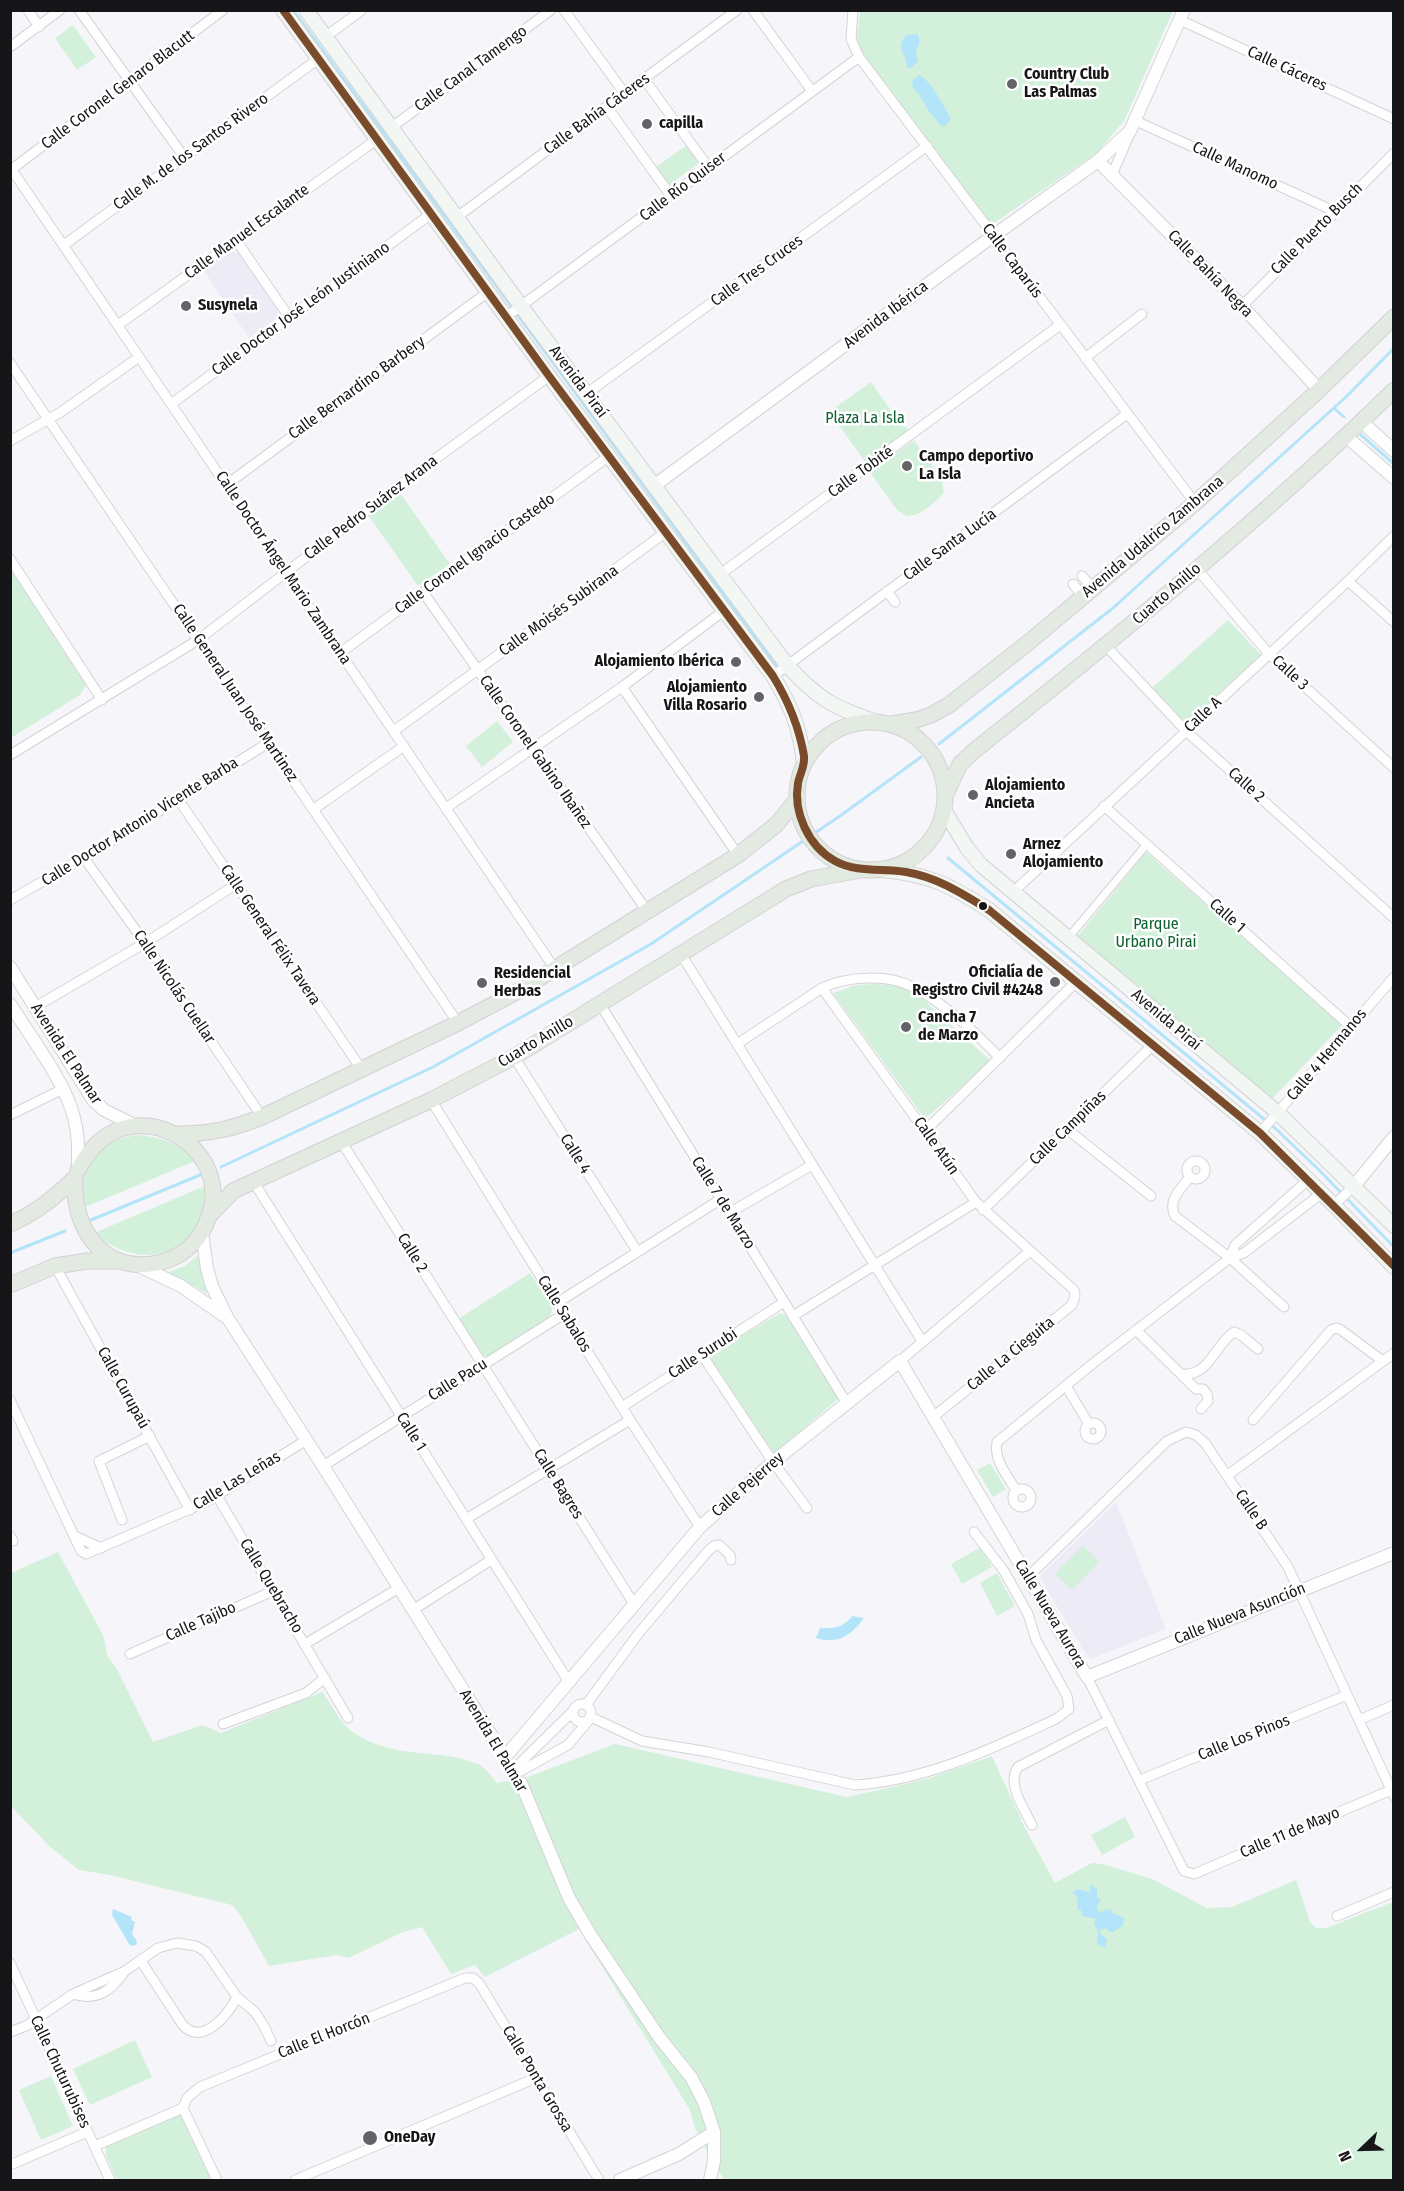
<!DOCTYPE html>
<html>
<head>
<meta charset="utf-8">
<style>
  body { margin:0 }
  #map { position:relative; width:1404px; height:2191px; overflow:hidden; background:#f6f6fa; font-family:"Fira Sans Condensed",sans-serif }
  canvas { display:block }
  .frame { position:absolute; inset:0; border:12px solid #161619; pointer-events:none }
  .north { position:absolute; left:1332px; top:2119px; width:60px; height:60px; -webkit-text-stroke:4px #fff; paint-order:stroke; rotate:247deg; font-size:16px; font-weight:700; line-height:24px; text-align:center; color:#161619 }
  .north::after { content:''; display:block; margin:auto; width:21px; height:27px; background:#161619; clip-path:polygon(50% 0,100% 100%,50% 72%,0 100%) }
</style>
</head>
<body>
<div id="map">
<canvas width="1404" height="2191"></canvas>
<div class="frame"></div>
<div class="north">N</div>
</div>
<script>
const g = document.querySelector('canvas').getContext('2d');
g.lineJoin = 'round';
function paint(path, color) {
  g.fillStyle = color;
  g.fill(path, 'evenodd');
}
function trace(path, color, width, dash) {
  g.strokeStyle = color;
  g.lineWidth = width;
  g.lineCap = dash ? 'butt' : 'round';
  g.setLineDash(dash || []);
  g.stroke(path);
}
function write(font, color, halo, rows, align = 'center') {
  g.font = font + ' "Fira Sans Condensed",sans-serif';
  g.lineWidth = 5;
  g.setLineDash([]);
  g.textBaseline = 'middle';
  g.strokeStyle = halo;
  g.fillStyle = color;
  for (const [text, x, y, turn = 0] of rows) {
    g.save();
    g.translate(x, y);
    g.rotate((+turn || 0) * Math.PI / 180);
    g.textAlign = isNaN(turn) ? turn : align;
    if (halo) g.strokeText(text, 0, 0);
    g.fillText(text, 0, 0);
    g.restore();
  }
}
const built = new Path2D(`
  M233,251L239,253L278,311L277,318L249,338L204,271Z
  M1116,1502L1166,1629L1091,1659L1087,1656L1041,1580V1575Z`);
const green = new Path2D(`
  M860,11H1173L1124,121L1097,153L990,226L856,47Z
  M73,25L96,57L77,70L55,38Z
  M687,145L699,163L669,185L656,167Z
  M871,382L902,426L907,427V434L866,463L831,414L833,409Z
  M914,440L942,480L944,492C936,502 921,516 907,516L897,510L870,472Z
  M400,493L450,564L418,586L368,515Z
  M11,569L86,685L80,695L11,738Z
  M1228,620L1261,655L1191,719L1181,720L1150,690Z
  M497,721L513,742L482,767L466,746Z
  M1146,852L1342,1025L1270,1101L1076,938Z
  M877,984L898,986L916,993L991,1061L925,1119L833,993L856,985Z
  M140,1135C162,1138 181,1143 195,1161L83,1208C83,1199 81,1188 83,1179C88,1151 115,1137 140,1135Z
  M205,1186C212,1219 185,1253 150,1255C131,1256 108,1246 94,1233Z
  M202,1252V1276L207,1294L196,1287L166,1273L185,1266Z
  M530,1273L551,1305L552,1311L550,1317L488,1357L482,1355L458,1319Z
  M780,1313L786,1315L838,1399L776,1452L772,1453L711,1361V1354Z
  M990,1463L1006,1489L993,1497L977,1470Z
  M1083,1545L1099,1562L1072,1590L1055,1574Z
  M981,1547L992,1567L962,1584L951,1564Z
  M58,1552L104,1637L107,1655L117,1669L153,1742L202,1725L221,1733L322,1692C333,1705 338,1722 353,1732C395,1761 436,1747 478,1764C485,1767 492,1777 497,1783L525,1778L615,1744L847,1797L927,1779L992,1756L1025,1828L1055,1883L1092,1863L1102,1864L1152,1879L1207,1908L1232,1907L1296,1880L1310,1922L1316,1928H1326L1393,1902V2180H724C712,2157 695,2136 690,2110L579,1929L485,1977L475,1965L451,1974L422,1927L403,1932L348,1958L337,1955L269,1966L241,1916L232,1905L110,1875L79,1870L49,1846L11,1806V1573Z
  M997,1573L1015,1606L997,1616L980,1583Z
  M1125,1817L1135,1837L1102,1855L1091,1835Z
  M135,2040L152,2077L90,2105L73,2069Z
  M51,2076L73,2126L41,2140L19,2090Z
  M178,2112L181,2115L211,2180H117L106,2156V2144Z`);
const water = new Path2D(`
  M906,35L917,34L919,37V44L916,51L918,61L910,69L907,67C907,52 894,50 906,35Z
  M919,75C929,78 946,109 951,119L945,126H941L928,110L918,93L913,88L912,81Z
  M852,1616L864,1618C852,1635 838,1645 816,1638L820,1628C834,1629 844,1627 852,1616Z
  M1090,1884L1097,1889V1897L1101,1901L1097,1905L1098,1912L1112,1909L1111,1912L1124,1918L1123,1925L1114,1932H1110L1106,1928L1100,1930V1934L1107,1939L1105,1948L1097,1944L1098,1932L1094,1923L1096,1919L1082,1916L1081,1910H1078L1077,1896L1072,1893L1077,1889L1090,1892Z
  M113,1909L132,1917L131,1920L135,1922L132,1934L137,1941L136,1945L132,1946L129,1944L112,1915Z`);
const stream = new Path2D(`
  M293,10L778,668
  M1334,408L1344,417
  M1361,435L1394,464
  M939,744L1113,608L1347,396L1394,348
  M948,858L1276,1129L1318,1169L1394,1247
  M221,1167L433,1067L651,944L840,816L921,757
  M91,1220L200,1175
  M10,1253L65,1231`);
const pedestrian = new Path2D(`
  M1068,938L1147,844`);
const minor = new Path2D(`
  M28,10L39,27
  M79,10L184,157
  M564,10L625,94
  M753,10L812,91
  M853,10L851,39L859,57L1195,503
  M1180,20L1394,119
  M325,37L362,10
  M10,47L60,10
  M644,79L709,168
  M607,107L671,196
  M1136,121L1334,211
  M392,127L551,10
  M10,167L555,969
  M12,169L223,10
  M1112,175L1130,133
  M457,217L737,10
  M236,240L289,317
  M64,245L318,59
  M1242,306L1394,153
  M506,317L859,57
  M118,325L376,140
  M1085,358L1142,314
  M10,363L458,1023
  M586,394L927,146
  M171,404L431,214
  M10,441L61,412L139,357
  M226,485L488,292
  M10,559L102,700
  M1197,569L1269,654L1394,768
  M719,575L1060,325
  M1082,576L1093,588
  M1348,581L1394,622
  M1073,584L1083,596
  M887,591L895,602
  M423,592L647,911
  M1106,646L1186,731L1394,918
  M340,653L609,456
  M773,676L1127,414
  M622,687L738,855
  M394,731L666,532
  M10,755L198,640L405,481L549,376
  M178,799L362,1070
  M1104,806L1351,1027
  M446,808L622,687L725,610
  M314,809L404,746
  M84,858L145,943L262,1117
  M1012,893L1348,581L1394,536
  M10,900L84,858L268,743
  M681,954L922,1341
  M822,988L976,1202L1074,1290L1075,1296L1072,1305L933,1417
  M600,1004L846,1402
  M35,1007L145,943L235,885
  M737,1044L822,988C848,976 887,974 913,987C944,1003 976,1033 1000,1058
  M514,1057L637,1251
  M431,1100L630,1420L700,1527
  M10,1115L63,1089
  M1067,1129L1151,1196
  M925,1131L1077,981
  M1260,1133L1394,977
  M341,1141L634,1604
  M1187 1170a9 9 0 1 1 18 0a9 9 0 1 1-18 0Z
  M1190,1177C1181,1189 1167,1200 1175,1216L1230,1258L1284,1307
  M253,1181L569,1682
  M1334,1205L1354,1186
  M983,1210L1153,1045
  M729,1213L812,1165
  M1230,1258L1235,1245L1308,1180
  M55,1266L190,1510
  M557,1303L721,1199
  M793,1316L976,1202
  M1136,1330L1196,1389H1203L1207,1394L1208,1401L1201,1409
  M702,1355L773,1462L807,1508
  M900,1361L1030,1251
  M1181,1374C1210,1377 1214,1345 1234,1332L1241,1335L1258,1349
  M1066,1386L1089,1424
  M10,1400L81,1551L86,1554L206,1502L305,1441
  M622,1407L784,1302
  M1253,1420L1331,1330L1337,1328L1341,1330L1383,1361
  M1085 1431a8 8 0 1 1 16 0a8 8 0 1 1-16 0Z
  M323,1466L564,1314
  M1228,1475L1394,1353
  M1013 1498a9 9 0 1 1 18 0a9 9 0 1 1-18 0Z
  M1016,1490C1008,1477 993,1459 997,1442L1096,1361L1230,1258L1244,1253L1322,1193
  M217,1496L348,1718
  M466,1519L630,1420
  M122,1520L99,1461L150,1436
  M10,1536L13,1541
  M75,1536L101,1548
  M1028,1577L1167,1441L1186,1432L1196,1435L1205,1443L1288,1567L1394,1796
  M413,1610L491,1560
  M305,1644L399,1588
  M130,1654L273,1591
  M1087,1677L1184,1871L1194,1874L1391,1790
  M573 1713a9 9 0 1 1 18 0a9 9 0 1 1-18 0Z
  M586,1705L638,1634L708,1551L714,1546L719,1545L730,1555L731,1560
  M591,1717L642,1741L709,1752L855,1785C928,1780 991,1749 1056,1719L1069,1709L1067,1696L1036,1640L1028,1614L1004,1571L974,1532
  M1359,1720L1394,1705
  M223,1724L306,1693L325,1678
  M513,1770L573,1711
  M515,1774L568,1745L589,1720
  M1140,1780L1347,1695
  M1032,1825C1024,1808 1006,1784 1018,1767L1109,1720
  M1337,1916L1394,1892
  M141,1961L182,2024C201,2048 228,2015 237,1997
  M10,1963L110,2180
  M73,1994C97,2002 112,1990 125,1971
  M10,2032L26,2026L73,1994L125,1971L158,1948L177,1943L196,1946L206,1952L237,1997L255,2012L264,2026L271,2041
  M183,2108L187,2098L200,2087L465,1978H473L479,1983L599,2180
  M183,2108L217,2180
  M95,2146L183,2108
  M10,2165L87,2132
  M295,2180L536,2078`);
const tertiary = new Path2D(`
  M1098,161L1242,306L1319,390
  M1362,422L1394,451
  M1347,437L1394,478
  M655,485L993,236L1098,161L1130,131L1184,10
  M10,967L93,1100L104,1110L136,1126
  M10,1004C30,1036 66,1083 74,1118C79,1135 78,1152 78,1169
  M1354,1186L1394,1137
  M202,1232L207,1269L212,1286L227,1317L323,1466L505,1757L700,1527L773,1462L900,1361L1087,1677L1394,1553
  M135,1264L181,1286L226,1317
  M521,1783L569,1898L590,1934L659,2037L691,2077L704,2102L714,2132V2161L710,2180
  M620,2180L679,2154L714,2132`);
const secondary = new Path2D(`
  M283,10L549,376L773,676C792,708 800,727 804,764
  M306,10L521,306L787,665C818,699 834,708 877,722
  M944,810L967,848L981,865L1278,1113L1394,1226
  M882,870C928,874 950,885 989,910L1260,1133L1334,1205L1394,1267`);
const trunk = new Path2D(`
  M797 796a74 74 0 1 1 148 0a74 74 0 1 1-148 0Z
  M891,724L916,720L931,715L949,705L1029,642L1195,503L1319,390L1394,317
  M945,796L960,764L975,750C1119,636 1262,519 1394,390
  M177,1134C210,1134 232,1129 262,1117L458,1023L522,989L738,855L776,825L797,799
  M75,1178C72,1228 102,1274 158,1263C180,1258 197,1244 206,1224C209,1216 213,1207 213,1198C216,1141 144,1103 100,1141C90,1149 84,1159 78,1170
  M210,1215L233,1191L431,1100L514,1057L786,889L811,879L861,870
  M10,1224C36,1213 55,1197 75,1178
  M10,1285L55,1266L87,1261H117`);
const bus1 = new Path2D(`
  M283,10L549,376L773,676C789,702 799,726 804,756C805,767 800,773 798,783C793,812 808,846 835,861C857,873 883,868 906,872C937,877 963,894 989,910L1260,1133L1394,1266`);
const markers = [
  [1012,84,6,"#646468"],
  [647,124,6,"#646468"],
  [186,306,6,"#646468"],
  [907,466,6,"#646468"],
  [736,662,6,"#646468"],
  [759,697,6,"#646468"],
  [973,795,6,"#646468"],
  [1011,854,6,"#646468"],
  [983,906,5,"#161619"],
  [1055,982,6,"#646468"],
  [482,983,6,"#646468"],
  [906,1027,6,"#646468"],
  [370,2138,8,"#646468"]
];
const streetNames = [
  ["Calle Canal Tamengo",471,69,-36],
  ["Calle Cáceres",1287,69,25],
  ["Calle Coronel Genaro Blacutt",118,90,-37],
  ["Calle Bahía Cáceres",597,114,-36],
  ["Calle M. de los Santos Rivero",191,152,-36],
  ["Calle Manomo",1235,166,25],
  ["Calle Río Quiser",683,187,-37],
  ["Calle Puerto Busch",1317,229,-45],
  ["Calle Manuel Escalante",247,232,-36],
  ["Calle Caparús",1012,261,53],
  ["Calle Tres Cruces",757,271,-36],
  ["Calle Bahía Negra",1210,274,46],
  ["Calle Doctor José León Justiniano",301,309,-36],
  ["Avenida Ibérica",886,315,-37],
  ["Avenida Piraí",578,382,53],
  ["Calle Bernardino Barbery",357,388,-36],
  ["Calle Tobité",861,472,-36],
  ["Calle Pedro Suárez Arana",371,508,-37],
  ["Avenida Udalrico Zambrana",1153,537,-40],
  ["Calle Santa Lucía",950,545,-36],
  ["Calle Coronel Ignacio Castedo",475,554,-36],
  ["Calle Doctor Ángel Mario Zambrana",283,568,56],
  ["Cuarto Anillo",1167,594,-41],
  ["Calle Moisés Subirana",559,611,-36],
  ["Calle 3",1290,673,43],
  ["Calle General Juan José Martinez",235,693,56],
  ["Calle A",1203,715,-43],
  ["Calle Coronel Gabino Ibañez",535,752,55],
  ["Calle 2",1246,785,42],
  ["Calle Doctor Antonio Vicente Barba",140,822,-32],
  ["Calle 1",1227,916,42],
  ["Calle General Félix Tavera",270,935,56],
  ["Calle Nicolás Cuellar",174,987,56],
  ["Avenida Piraí",1166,1020,40],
  ["Cuarto Anillo",536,1042,-31],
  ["Avenida El Palmar",66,1054,57],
  ["Calle 4 Hermanos",1327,1055,-50],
  ["Calle Campiñas",1068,1128,-44],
  ["Calle Atún",936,1146,55],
  ["Calle 4",575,1154,58],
  ["Calle 7 de Marzo",723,1203,58],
  ["Calle 2",412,1253,58],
  ["Calle Sabalos",564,1314,58],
  ["Calle Surubi",703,1354,-33],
  ["Calle La Cieguita",1011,1354,-39],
  ["Calle Pacu",458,1380,-32],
  ["Calle Curupaú",123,1388,61],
  ["Calle 1",411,1432,58],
  ["Calle Las Leñas",237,1481,-31],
  ["Calle Bagres",558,1484,58],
  ["Calle Pejerrey",748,1485,-41],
  ["Calle B",1251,1510,56],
  ["Calle Quebracho",271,1586,59],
  ["Calle Nueva Aurora",1050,1614,59],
  ["Calle Nueva Asunción",1240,1614,-22],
  ["Calle Tajibo",201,1622,-24],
  ["Calle Los Pinos",1244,1738,-22],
  ["Avenida El Palmar",493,1741,59],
  ["Calle 11 de Mayo",1290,1833,-23],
  ["Calle El Horcón",324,2036,-22],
  ["Calle Chuturubises",60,2072,65],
  ["Calle Ponta Grossa",537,2079,59]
];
const poiNames = [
  ["Country Club",1024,75],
  ["Las Palmas",1024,93],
  ["capilla",659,124],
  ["Susynela",198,306],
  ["Campo deportivo",919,457],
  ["La Isla",919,475],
  ["Alojamiento Ibérica",724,662,"right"],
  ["Alojamiento",747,688,"right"],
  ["Villa Rosario",747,706,"right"],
  ["Alojamiento",985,786],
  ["Ancieta",985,804],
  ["Arnez",1023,845],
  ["Alojamiento",1023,863],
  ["Oficialía de",1043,973,"right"],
  ["Registro Civil #4248",1043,991,"right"],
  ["Residencial",494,974],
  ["Herbas",494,992],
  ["Cancha 7",918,1018],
  ["de Marzo",918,1036],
  ["OneDay",384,2138]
];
const parkNames = [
  ["Plaza La Isla",865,419],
  ["Parque",1156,925],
  ["Urbano Pirai",1156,943]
];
paint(built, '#ecebf6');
paint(green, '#d3f0db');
paint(water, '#b4e4f9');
trace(stream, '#b4e4f9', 3);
trace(pedestrian, '#d4d4d7', 9);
trace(minor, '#d4d4d7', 11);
trace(tertiary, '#d4d4d7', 14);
trace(secondary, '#d4d4d7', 16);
trace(trunk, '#d2d2d4', 17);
trace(pedestrian, '#fefefe', 7);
trace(minor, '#fefefe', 9);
trace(tertiary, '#fefefe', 12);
trace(secondary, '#f3f7f3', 14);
trace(trunk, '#e3eae2', 15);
trace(bus1, '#7a4b2a', 8);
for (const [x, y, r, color] of markers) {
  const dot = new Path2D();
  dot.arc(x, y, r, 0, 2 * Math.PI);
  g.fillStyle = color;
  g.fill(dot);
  trace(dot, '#fff', 2);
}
write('16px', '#161619', '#fff', streetNames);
write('bold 16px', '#161619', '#fff', poiNames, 'left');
write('16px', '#0d6130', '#fff', parkNames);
</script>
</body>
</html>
